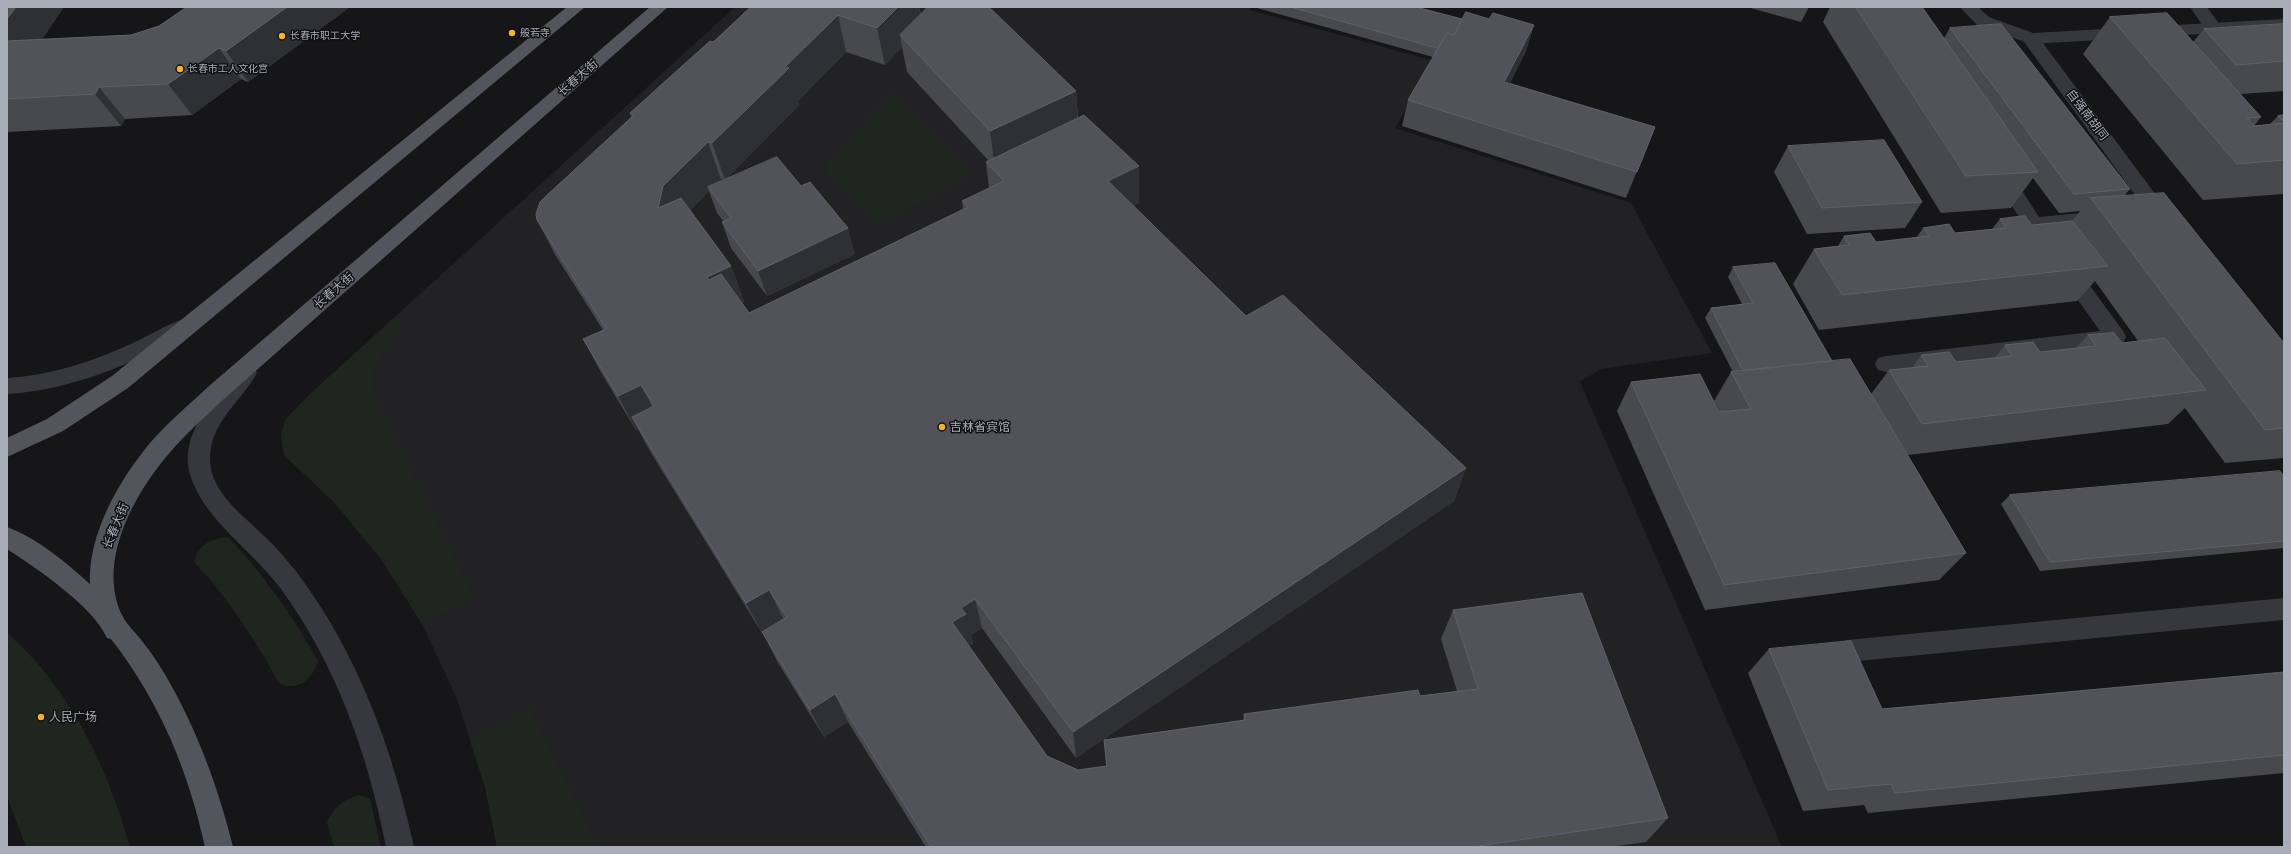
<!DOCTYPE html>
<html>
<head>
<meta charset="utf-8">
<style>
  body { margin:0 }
  #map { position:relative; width:2291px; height:854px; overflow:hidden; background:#161618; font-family:"Alegreya Sans",sans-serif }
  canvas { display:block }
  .frame { position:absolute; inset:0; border:8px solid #a8adb8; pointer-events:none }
</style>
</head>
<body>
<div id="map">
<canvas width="2291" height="854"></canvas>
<div class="frame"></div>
</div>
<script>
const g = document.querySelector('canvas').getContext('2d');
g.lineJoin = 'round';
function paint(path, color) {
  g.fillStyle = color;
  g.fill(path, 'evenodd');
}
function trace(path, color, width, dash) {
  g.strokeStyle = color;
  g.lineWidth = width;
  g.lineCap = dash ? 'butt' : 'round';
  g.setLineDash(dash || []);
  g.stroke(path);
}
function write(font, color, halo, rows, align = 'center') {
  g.font = font + ' "Alegreya Sans","Noto Sans SC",sans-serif';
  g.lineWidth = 3;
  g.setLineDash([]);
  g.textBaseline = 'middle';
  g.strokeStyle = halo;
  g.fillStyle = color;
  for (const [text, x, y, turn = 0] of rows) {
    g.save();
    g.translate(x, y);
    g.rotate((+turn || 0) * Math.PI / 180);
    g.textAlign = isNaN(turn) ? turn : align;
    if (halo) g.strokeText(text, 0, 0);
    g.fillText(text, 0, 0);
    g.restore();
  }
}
const built = new Path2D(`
  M735,7H1252L1250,10L1434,61L1395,128L1631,203L1712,353L1601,369L1580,382L1782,847H497L485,787L457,699L422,624L381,559L335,503L284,455L281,435L286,419L308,396Z`);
const green = new Path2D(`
  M894,92L971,174L878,226L826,172L827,164Z
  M395,317L403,319L371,371V388L474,597L422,624L381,559L335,503L284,455L281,435L286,419L308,396Z
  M228,537C264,574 292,616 318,661C314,678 297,693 279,683C255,639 229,599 194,562C198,545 211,538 228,537Z
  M7,633C71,689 107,766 130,847H26L7,796Z
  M529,708L598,847H497L485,787L470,741Z
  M359,795L370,799L381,847H334L327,822C335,806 343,800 359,795Z`);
const service = new Path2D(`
  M2190,7H2207L2222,28L2219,32H2207Z
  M2001,167L2008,169L2039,217L2103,211L2110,213L2113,218L2110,223L2103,225L2049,230L2123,331L2126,337L2123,343L1886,372L1878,370L1875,364L1878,358L1886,356L2100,331L2027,229L1994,179L1992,174L1994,169Z
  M2284,598V620L1847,662L1838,659L1835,651L1838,643L1847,640Z`);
const minor = new Path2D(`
  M2031,34L2037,35L2170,214L2173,219L2170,224L2163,226L2156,224L2025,43L2022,39L2025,35Z`);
const tertiary = new Path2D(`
  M1960,7H1978L1989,17L2033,33L2284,19V29L2031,44L1977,25Z
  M183,319L190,321L193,327L190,333C132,363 74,390 7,394V378C52,375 92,362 133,343C150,335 166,325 183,319Z
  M246,365L254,367L257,373C241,402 210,422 210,459C210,492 242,514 264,536C276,547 288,561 298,574C358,654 393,750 414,847H386C368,755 337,666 281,589C254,552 202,518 190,474C180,442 205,408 224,384C231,376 236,368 246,365Z`);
const primary = new Path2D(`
  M567,7H585L128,388L63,431L7,457V438L47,419L112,376Z
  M650,7H668L225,398C205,417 184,435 167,456C133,496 96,564 123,617C127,625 136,633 142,641C150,651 159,664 166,676C197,730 218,786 233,847H205C188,770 160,702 111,639L107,638C93,606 36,568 7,549V527C37,538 67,563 90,584C88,534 119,480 150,443C168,422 189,405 209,386Z`);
const wall = new Path2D(`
  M7,7H64L42,39L131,35L159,26L187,7H350L248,82L241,79L192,115L125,119L121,126L7,132Z
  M751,7H919L921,14L1076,91L1078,118L1139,203L1133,206L1246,316L1466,468L1454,501L1076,758L982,628L971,635L973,644L969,646L1047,756L1078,770L1106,766L1104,740L1243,720L1244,714L1420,696L1457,691L1441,639L1453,610L1668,818L1646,842L1609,847H926L848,722L824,737L777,661L763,633H762L650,451L638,429L636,430L602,374L583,339L603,330L556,256L537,220L631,117L630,113L713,42ZM902,47L907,72L988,160L986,162L989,188L962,201L963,210L749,313L742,303L744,301L731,266L690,210L709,191L717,213L724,222H722L731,248L767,296L855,254L725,180L799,105L798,101L846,52L885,65ZM721,179L724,180L716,184Z
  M1257,7H1416L1462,19H1489L1534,25L1526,51L1510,83L1655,127L1626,198L1402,126L1408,100L1433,57L1257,8Z
  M1747,7H1809L1801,22Z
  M1830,7H1922L1944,38L1950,28L2130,189L2125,195L2284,343V458L2225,463L2185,408L2168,424L1908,455L1966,553L1939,580L1705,610L1617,411L1631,382L1720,412L1714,401L1731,372H1733L1705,318L1711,308L1742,304L1728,277L1733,267L1832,361L1871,394L1889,370L1912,368L1921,355L1956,362L1995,358L2005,345L2040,352L2076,348L2088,335L2122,343L2138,341L2095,281L2077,301L1819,330L1793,284L1814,249L1838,246L1844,236L1876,242L1916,238L1923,228L1955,233L1992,229L2000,219L2032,225L2072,221L2080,211L2059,213L2033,178L2011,208L1941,213L1823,22Z
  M2110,17L2193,42L2204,29L2284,24V91L2240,94L2261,117L2254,126L2270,124L2278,116L2284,115V194L2203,200L2083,54Z
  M1788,146L1922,202L1905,228L1807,234L1774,172Z
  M2284,477V548L2040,571L2001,504L2010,495Z
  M1769,649L1882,709L2284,672V773L1868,813L1864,805L1803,811L1748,673Z`);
const shadedWall = new Path2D(`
  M16,7H64L19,73L7,60V19Z
  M287,7H350L248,82L226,51Z
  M898,7H919L922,25L900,35L902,47L885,65L877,28Z
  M838,15L846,52L798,101L799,105L725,180L712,143L785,67Z
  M1534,25L1526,51L1497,108L1504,82Z
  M219,48L241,79L192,115L168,84Z
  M99,87L125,119L121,126L95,94Z
  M1076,91L1078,128L995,167L990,131Z
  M708,142L721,179L710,190L708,187L709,191L678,222L658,208L663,186Z
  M1139,166V203L1109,218L1108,181Z
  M848,228L855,254L767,296L758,271Z
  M731,266L744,301L721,312L707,277Z
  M641,385L659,419L632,417L638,429L636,430L618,396Z
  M1466,468L1454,501L1076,758L1073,732Z
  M769,590L784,620L762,633L746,603Z
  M975,599L982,628L971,635L973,644L959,651L952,622L961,608Z
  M835,694L848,722L824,737L810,710Z`);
const building = new Path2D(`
  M7,7H16L7,19Z
  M187,7H287L226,51L219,48L168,84L99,87L95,94L7,99V41L131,35L159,26Z
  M751,7H898L877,28L838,15L785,67L789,68L712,143L708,142L663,186L658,208L681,198L731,266L707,277L709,280L721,274L749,313L968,207L962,201L1004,181L986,162L1084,115L1139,166L1108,181L1246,316L1283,295L1466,468L1073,732L975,599L961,608L966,614L952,622L1047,756L1078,770L1107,766L1104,740L1245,720L1244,714L1418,690L1420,696L1478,689L1453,610L1582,593L1668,818L1472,847H931L835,694L810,710L762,632L787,617L769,590L746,603L632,417L654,406L641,385L618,396L583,339L606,329L537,220L536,214L540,202L545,197L634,115L630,113L710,41L713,42Z
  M928,7H989L1076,91L990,131L900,35Z
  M1291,7H1416L1462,19L1454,35L1447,33L1438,48Z
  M1856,7H1922L2038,172L1966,176Z
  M1466,12L1489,19L1493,13L1534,25L1504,82L1655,127L1637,172L1408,100L1447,33L1454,35Z
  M2167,13L2261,117L2247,118L2254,126L2284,123V160L2237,164L2110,17Z
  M2001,24L2130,189L2074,194L1950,28Z
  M2284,24V61L2236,65L2204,29Z
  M2284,115V122L2278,116Z
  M1884,140L1922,202L1822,208L1788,146Z
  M777,157L801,186L810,182L848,228L758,271L722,222L731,218L708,187Z
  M2164,193L2284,343V428L2265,430L2091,198Z
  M2025,216L2032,225L2072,221L2108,266L1842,295L1814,249L1849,245L1844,236L1870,233L1876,242L1929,236L1923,228L1949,224L1955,233L2006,228L2000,219Z
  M1775,263L1832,361L1743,371L1711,308L1753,303L1733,267Z
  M2114,333L2122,343L2165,338L2206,390L1922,424L1889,370L1928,366L1921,355L1949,352L1956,362L2012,356L2005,345L2033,342L2040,352L2096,346L2088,335Z
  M1850,359L1966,553L1724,585L1631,382L1700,374L1719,412L1751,409L1731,372Z
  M2280,471L2284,477V541L2050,562L2010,495Z
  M1851,641L1882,709L2284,672V755L1895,793L1891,784L1828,790L1769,649Z`);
const markers = [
  [512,33,4,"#f2b134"],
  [282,36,4,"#f2b134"],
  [180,69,4,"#f2b134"],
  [942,427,4,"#f2b134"],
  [41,717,4,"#f2b134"]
];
const farPoinames = [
  ["般若寺",520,33],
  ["长春市职工大学",290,36],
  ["长春市工人文化宫",188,69]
];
const streetNames = [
  ["长春大街",578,78,-41],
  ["自强南胡同",2087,115,53],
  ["长春大街",334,291,-41],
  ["长春大街",116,526,-67]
];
const poiNames = [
  ["吉林省宾馆",950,427],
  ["人民广场",49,717]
];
paint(built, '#222225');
paint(green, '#1e261f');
paint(service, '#37383d');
paint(minor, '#37383d');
paint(tertiary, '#37383d');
paint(primary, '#53555c');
paint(wall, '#47494d');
paint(shadedWall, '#2f3033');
paint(building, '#525359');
trace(building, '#5f6168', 1);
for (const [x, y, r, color] of markers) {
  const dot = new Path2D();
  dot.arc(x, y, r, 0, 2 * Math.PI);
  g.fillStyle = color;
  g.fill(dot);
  trace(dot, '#111113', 1.5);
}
write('10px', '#a8adb8', '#111113', farPoinames, 'left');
write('12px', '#a8adb8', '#111113', streetNames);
write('12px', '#a8adb8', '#111113', poiNames, 'left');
</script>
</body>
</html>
